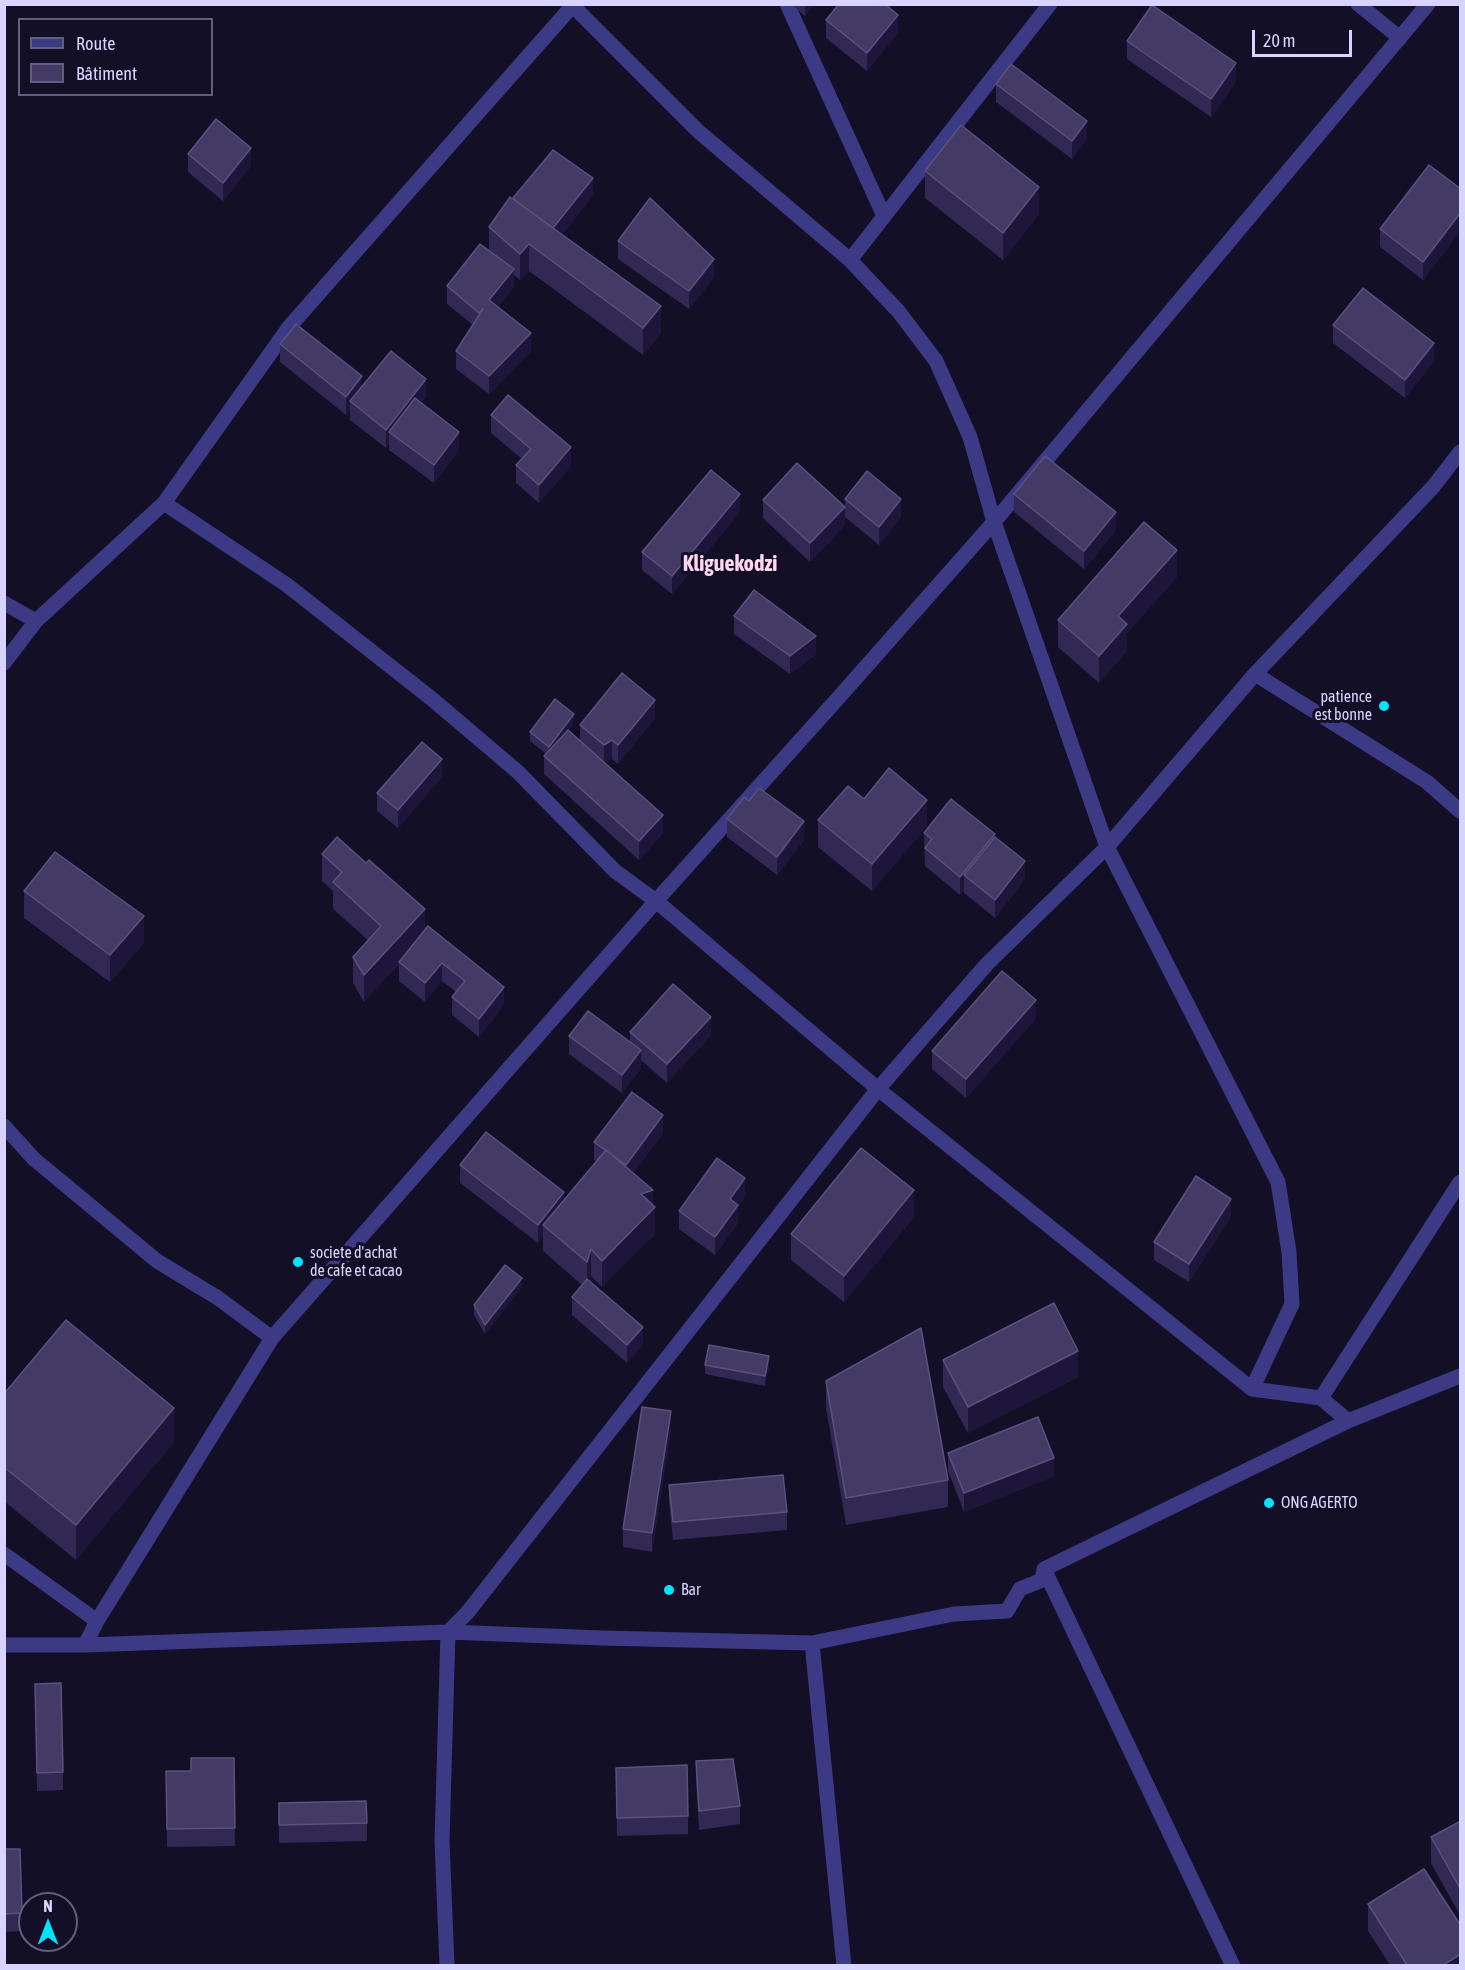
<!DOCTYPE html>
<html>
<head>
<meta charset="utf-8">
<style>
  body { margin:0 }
  #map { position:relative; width:1465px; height:1970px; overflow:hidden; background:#130f26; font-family:"Asap Condensed",sans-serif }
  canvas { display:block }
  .frame { position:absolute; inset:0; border:6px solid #d9d4ff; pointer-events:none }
  .legend { position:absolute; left:18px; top:18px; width:195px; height:78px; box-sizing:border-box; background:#130f26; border:2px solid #625e7d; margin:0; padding:8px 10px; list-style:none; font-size:18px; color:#d9d4ff }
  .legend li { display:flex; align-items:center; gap:12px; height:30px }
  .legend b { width:30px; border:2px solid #625e7d }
  .north { position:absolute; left:18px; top:1892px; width:60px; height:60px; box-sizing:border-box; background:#130f26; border:2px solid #625e7d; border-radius:50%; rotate:0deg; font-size:16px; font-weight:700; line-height:24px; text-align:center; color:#d9d4ff }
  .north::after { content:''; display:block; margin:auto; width:21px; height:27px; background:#00e5ff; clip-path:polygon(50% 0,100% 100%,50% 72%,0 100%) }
  .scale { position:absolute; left:1252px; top:30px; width:100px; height:27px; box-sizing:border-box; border:3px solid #d9d4ff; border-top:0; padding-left:8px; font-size:18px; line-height:21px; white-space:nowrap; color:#d9d4ff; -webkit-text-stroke:4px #130f26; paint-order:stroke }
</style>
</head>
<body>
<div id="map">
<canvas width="1465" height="1970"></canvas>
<div class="frame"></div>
<ul class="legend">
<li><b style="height:8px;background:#3d3a85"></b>Route</li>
<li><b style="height:16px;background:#433a66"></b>Bâtiment</li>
</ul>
<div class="north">N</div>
<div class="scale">20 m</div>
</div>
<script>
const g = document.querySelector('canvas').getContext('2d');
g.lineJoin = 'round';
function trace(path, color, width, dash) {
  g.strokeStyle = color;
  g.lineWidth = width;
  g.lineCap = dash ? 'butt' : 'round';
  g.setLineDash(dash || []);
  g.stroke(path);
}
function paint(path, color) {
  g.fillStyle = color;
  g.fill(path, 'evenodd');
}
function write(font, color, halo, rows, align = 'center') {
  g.font = font + ' "Asap Condensed",sans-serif';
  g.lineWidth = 6;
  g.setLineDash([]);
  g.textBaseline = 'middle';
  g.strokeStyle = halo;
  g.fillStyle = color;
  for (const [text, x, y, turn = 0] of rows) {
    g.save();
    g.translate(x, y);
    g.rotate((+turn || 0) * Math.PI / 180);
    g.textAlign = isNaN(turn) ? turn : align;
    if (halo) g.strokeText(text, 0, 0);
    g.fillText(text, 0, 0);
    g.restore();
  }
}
const street = new Path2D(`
  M571,4L698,131L850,260L899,312L936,361L970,437L994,522L1107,847L1278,1182L1289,1252L1292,1304L1252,1389
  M787,4L884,216
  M1358,4L1400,38
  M850,260L1050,4
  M164,503L287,585L432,699L518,772L615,871L656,901L878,1089L1252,1389L1321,1398L1348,1421
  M4,603L36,621
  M4,663L36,621L164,503L289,327L574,4
  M1255,674L1427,782L1460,811
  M4,1126L34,1159L157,1261L218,1298L272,1338
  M1321,1398L1460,1182
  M4,1554L97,1621
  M1044,1569L1233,1966
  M812,1643L844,1966
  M4,1645H85L448,1632L602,1638L812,1643L954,1614L1007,1611L1020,1589L1042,1580L1044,1569L1348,1421L1460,1376
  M85,1645L97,1621L272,1338L656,901L840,696L994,522L1428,4
  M447,1966L442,1841L448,1632L467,1613L878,1089L987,964L1107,847L1255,674L1433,487L1460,452`);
const wall = new Path2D(`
  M791,4H814L805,16Z
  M826,20L898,33L867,71L826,38Z
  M1127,41L1236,81L1211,117L1127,59Z
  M996,84L1087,139L1072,159L996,102Z
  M188,154L251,166L223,201L188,172Z
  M925,171L1039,214L1003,260L925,198Z
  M1461,189V230L1423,280L1380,247V229Z
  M593,196L562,234L661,333L643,355L529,271L520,280L514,275V287L498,307L531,351L489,394L456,369V351L473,325L447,304V286L489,250V227L513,199V198Z
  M618,241L714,277L689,309L618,259Z
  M1333,325L1434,361L1405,398L1333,343Z
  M280,344L362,386L426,397L421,403L459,450L434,483L389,450V443L386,448L350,420V410L346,415L280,362Z
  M491,415L571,466L539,503L516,483V465L522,459L491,433Z
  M1014,494L1116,530L1084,569L1014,512Z
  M845,499L901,517L879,545L845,517V525L810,562L763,518V500L845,507Z
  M740,512L672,594L642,570V552Z
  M1177,577L1127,633V651L1099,683L1058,647V620Z
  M734,616L816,654L790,674L734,634Z
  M655,718L618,764L612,759L604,763L663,833L639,860L544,774V756L546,754L530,741V732L574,723L568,730L580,740V725Z
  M442,777L398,828L377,811V793Z
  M864,799L927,826L872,891L818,847V820Z
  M727,819L804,840L777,875L727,837Z
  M924,833L995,837L1025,879L995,918L964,893V890L960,895L925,866Z
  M322,854L425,930L504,1005L479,1037L452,1015V997L456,992L442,981L425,1002L399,981V964L364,1002L353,983V957L368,940L333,909V891L322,881Z
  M24,891L144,943L110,982L24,918Z
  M1036,1018L966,1098L932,1069V1051Z
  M630,1032L711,1035L667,1083L641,1060V1068L622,1093L569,1054V1036L630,1042Z
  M663,1133L633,1174L653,1206L655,1234L602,1287L591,1276L589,1281L643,1345L627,1363L572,1315V1297L582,1285L543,1251V1237L538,1243L460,1183V1165L564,1200L596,1161L594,1160V1142Z
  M745,1196L738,1207V1223L715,1255L679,1229V1211Z
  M914,1217L844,1302L791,1260V1234Z
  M1231,1217L1189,1282L1154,1260V1242Z
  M522,1287L485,1334L474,1315V1305Z
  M943,1360L1078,1377L968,1433L943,1387Z
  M705,1365L769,1366L765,1386L705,1374Z
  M826,1381L948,1480V1507L846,1525L826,1408Z
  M4,1394L174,1442L76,1560L4,1501Z
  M671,1429L652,1552L623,1547V1529Z
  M948,1453L1054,1476L964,1512L948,1471Z
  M669,1485L787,1512V1530L673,1540L669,1503Z
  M35,1684L63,1772V1790L37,1791Z
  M234,1758L235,1846L167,1847L166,1771H191Z
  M696,1761L740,1806V1824L699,1830L696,1779Z
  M616,1768L688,1816V1834L617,1836Z
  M279,1803L367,1823V1841L279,1843Z
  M1461,1821V1917L1431,1863V1837Z
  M4,1849L22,1913V1931L4,1932Z
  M1368,1904L1461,1965H1390L1368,1931Z`);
const shadedWall = new Path2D(`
  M807,4H814L805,16V6Z
  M898,15V33L867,71V53Z
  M1236,63V81L1211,117V99Z
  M1087,121V139L1072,159V141Z
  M251,148V166L223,201V183Z
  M593,178V196L549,250V232Z
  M1039,187V214L1003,260V233Z
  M1461,212V230L1423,280V262Z
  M529,244V271L520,280V254Z
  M714,259V277L689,309V291Z
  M514,269V287L489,318V300Z
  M661,306V333L643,355V328Z
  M531,333V351L489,394V376Z
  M1434,343V361L1405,398V380Z
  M362,376V395L350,401V410L346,415V397Z
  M426,379V397L395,436L389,432V443L386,448V430Z
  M459,432V450L434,483V465Z
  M571,447V466L539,503V485Z
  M740,494V512L672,594V576Z
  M901,499V517L879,545V527Z
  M845,507V525L810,562V543Z
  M1116,512V530L1084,569V551Z
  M1177,550V577L1127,633V651L1099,683V656L1118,616Z
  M816,636V654L790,674V656Z
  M655,700V718L618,764V745Z
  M574,714V723L549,756V747Z
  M612,740V759L604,763V745Z
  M442,759V777L398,828V810Z
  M927,800V826L872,891V864Z
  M663,815V833L639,860V841Z
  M804,821V840L777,875V857Z
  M995,834V852L964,875V890L960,895V877Z
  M1025,861V879L995,918V900Z
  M425,909V936L399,962V964L364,1002V975Z
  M144,916V943L110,982V955Z
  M442,963V981L425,1002V983Z
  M504,987V1005L479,1037V1019Z
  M1036,1000V1018L966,1098V1079Z
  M711,1017V1035L667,1083V1064Z
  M641,1050V1068L622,1093V1075Z
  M663,1115V1133L626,1184V1165Z
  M745,1178V1196L738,1207V1223L715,1255V1237L730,1199Z
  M653,1190V1209L655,1207V1234L602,1287V1261L641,1194Z
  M914,1190V1217L844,1302V1276Z
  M564,1192V1210L543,1225V1237L538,1243V1225Z
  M1231,1199V1217L1189,1282V1264Z
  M591,1249V1276L587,1289V1262Z
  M522,1278V1287L485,1334V1325Z
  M643,1327V1345L627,1363V1345Z
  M1078,1351V1377L968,1433V1407Z
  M769,1356V1366L765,1386V1376Z
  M174,1408V1442L76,1560V1525Z
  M671,1411V1429L652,1552V1533Z
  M1054,1458V1476L964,1512V1493Z
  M1461,1954V1965H1443Z`);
const building = new Path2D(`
  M839,4H885L898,15L867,53L826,20Z
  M1152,5L1236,63L1211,99L1127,41Z
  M1011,64L1087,121L1072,141L996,84Z
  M216,119L251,148L223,183L188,154Z
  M961,125L1039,187L1003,233L925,171Z
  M553,150L593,178L553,228L519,203L513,198Z
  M1429,165L1461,189V212L1423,262L1380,229Z
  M510,197L661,306L643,328L529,244L520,254L489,227Z
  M650,198L714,259L689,291L618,241Z
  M480,244L514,269L489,300L531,333L489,376L456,351L483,309L479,313L447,286Z
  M1363,288L1434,343L1405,380L1333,325Z
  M296,324L362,376L346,397L280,344Z
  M391,351L426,379L386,430L350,401Z
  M508,395L571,447L539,485L516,465L531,449L491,415Z
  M415,398L459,432L434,465L389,432Z
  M1045,456L1116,512L1084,551L1014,494Z
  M797,463L845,507L810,543L763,500Z
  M711,470L740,494L672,576L642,552Z
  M867,471L901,499L879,527L845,499Z
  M1144,522L1177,550L1118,616L1127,624L1099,656L1058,620Z
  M754,590L816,636L790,656L734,616Z
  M622,673L655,700L618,745L612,740L604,745L580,725Z
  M555,699L574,714L549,747L530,732Z
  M568,730L663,815L639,841L544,756Z
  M422,742L442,759L398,810L377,793Z
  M889,768L927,800L872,864L818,820L848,786L864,799Z
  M759,788L804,821L777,857L727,819L744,797L749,801Z
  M951,799L995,834L960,877L925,848L932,839L924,833Z
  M337,837L366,863L369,860L425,909L364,975L353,957L381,926L333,882L342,872L322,854Z
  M995,837L1025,861L995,900L964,875Z
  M55,852L144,916L110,955L24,891Z
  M428,926L504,987L479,1019L452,997L465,981L442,963L425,983L399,962Z
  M1002,971L1036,1000L966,1079L932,1051Z
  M673,984L711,1017L667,1064L630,1032Z
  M588,1011L641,1050L622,1075L569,1036Z
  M632,1092L663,1115L626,1165L594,1142Z
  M486,1132L564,1192L538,1225L460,1165Z
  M861,1148L914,1190L844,1276L791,1234Z
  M606,1150L653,1190L641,1194L655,1207L602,1261L591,1249L587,1262L543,1225Z
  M717,1158L745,1178L730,1199L738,1205L715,1237L679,1211Z
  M1196,1176L1231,1199L1189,1264L1154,1242Z
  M505,1265L522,1278L485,1325L474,1305Z
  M587,1279L643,1327L627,1345L572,1297Z
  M1054,1303L1078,1351L968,1407L943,1360Z
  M66,1320L174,1408L76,1525L4,1467V1394Z
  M921,1328L948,1480L846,1498L826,1381Z
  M709,1345L769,1356L765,1376L705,1365Z
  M642,1407L671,1411L652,1533L623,1529Z
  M1038,1417L1054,1458L964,1493L948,1453Z
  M783,1475L787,1512L673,1522L669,1485Z
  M61,1683L63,1772L37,1773L35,1684Z
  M191,1758H234L235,1828L167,1829L166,1771H191Z
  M733,1759L740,1806L699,1811L696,1761Z
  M687,1765L688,1816L617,1818L616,1768Z
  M366,1801L367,1823L279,1825V1803Z
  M1461,1821V1890L1431,1837Z
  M4,1849H20L22,1913L4,1914Z
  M1424,1869L1461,1926V1954L1443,1965H1407L1368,1904Z`);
const markers = [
  [1384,706,6,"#00e5ff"],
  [298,1262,6,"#00e5ff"],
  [1269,1503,6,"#00e5ff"],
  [669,1590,6,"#00e5ff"]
];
const poiNames = [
  ["patience",1372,697,"right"],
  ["est bonne",1372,715,"right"],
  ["societe d'achat",310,1253],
  ["de cafe et cacao",310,1271],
  ["ONG AGERTO",1281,1503],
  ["Bar",681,1590]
];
const districtNames = [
  ["Kliguekodzi",730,564]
];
trace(street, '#3d3a85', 15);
paint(wall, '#312854');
paint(shadedWall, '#1d163a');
paint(building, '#433a66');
trace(building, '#5a527e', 1.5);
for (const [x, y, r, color] of markers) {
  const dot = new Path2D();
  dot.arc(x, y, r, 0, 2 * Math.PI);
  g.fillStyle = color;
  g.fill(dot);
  trace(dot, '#130f26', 2);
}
write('16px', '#d9d4ff', '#130f26', poiNames, 'left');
write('bold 22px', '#ffd6f0', '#130f26', districtNames);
</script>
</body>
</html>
